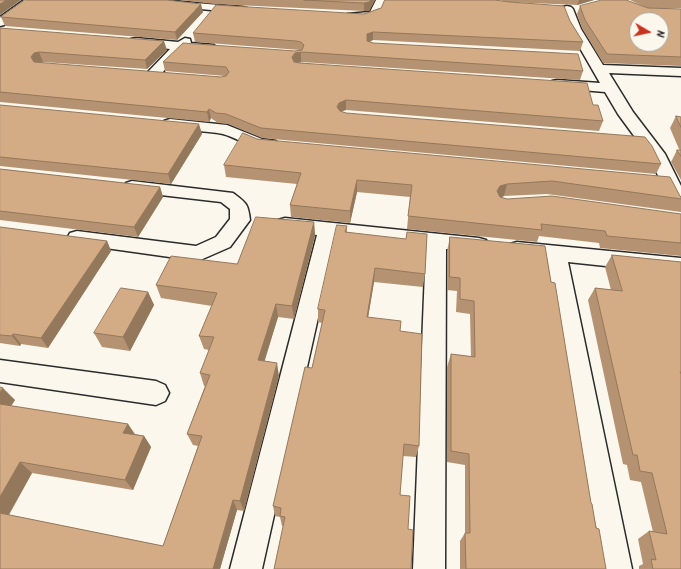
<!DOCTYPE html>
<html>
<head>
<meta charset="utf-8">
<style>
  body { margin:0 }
  #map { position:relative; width:681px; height:569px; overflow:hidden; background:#fbf7ec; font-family:Kalam,sans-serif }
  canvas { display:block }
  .north { position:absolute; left:629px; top:12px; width:40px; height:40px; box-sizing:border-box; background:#fbf7ec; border:1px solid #a8a59f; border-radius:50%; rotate:99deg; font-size:11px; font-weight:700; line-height:16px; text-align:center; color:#2b2b2b }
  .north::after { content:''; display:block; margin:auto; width:14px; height:18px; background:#c8321e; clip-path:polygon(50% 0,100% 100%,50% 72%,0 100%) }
</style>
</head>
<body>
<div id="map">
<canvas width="681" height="569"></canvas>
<div class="north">N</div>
</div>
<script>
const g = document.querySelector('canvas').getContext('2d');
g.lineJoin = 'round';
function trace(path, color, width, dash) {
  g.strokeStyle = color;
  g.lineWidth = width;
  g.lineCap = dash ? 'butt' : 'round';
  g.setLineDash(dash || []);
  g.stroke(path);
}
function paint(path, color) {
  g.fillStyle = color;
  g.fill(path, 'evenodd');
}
const minor = new Path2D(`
  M24,0H37L4,25L0,26V17Z
  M376,0H388L379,16C368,19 358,22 347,20L345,17L347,14L370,12Z
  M172,1L243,7L247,8L249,10L247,12L243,13L168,6L166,4L168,2Z
  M567,6L571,7L573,9L581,29L603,65L681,68V76L609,73L633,112L665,154L681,186V210L674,208L672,204L648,155L618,114L605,92L557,88L552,87L550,84L552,81L557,80L600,83L569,29L561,9L563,7Z
  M136,38L178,42L185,38L190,39L191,43L214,45L215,48L214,51L209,52L184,50L157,78L152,79L147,78L145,75L170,49L131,45L130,42L131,39Z
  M170,119L227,125L262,139L276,141L278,145L276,149C255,154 242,139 223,134C204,130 183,132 164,127L162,124L164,121Z
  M132,181L233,193C246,203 248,203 250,220L230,247L198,261L70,243L67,238L70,233L77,231L196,246L216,237L230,219V209L221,202L126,191L123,187L126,183Z
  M285,218L479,238L486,240L489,245L486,250L479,252L446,249L445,569H413L426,246L336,237L262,569H230L317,235L278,230L275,225L278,220Z
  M517,242L681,258V274L568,262L632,569H600L547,259L510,254L507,249L510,244Z
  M0,360L156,381L165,385L169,393L165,401L156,405L0,382Z`);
const wall = new Path2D(`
  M180,0H375L369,11H364L214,4Z
  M499,0H594L577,5L508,2Z
  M630,0H681V8H647Z
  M580,6L681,9V66L603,63L582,28L577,14Z
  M381,8L570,21L583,42L580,51L373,40L370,41L373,43L583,71L580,80L301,62H297L593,105L603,121L599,131L346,110L341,111L346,113L661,164L656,174L262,138L228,124L218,123L211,118L209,122L0,102V28L167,50L147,69L43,62L38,63L221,77L225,76L165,71L163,62L295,51L300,50L195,42L193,33L364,14Z
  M203,12L177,40L5,26L1,17Z
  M0,105L202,134L171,184L0,166Z
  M676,116L681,117V180L671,162L677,150H680L679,149L670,128Z
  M257,139L680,196L681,197V212L547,194L504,196L501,197L507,199L681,214V256L600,248L599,243L539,236L537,242L407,229L410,197L357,192L350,223L291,217L290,205L297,184L226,177L224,165Z
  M0,169L160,187L163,197L138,237L0,220Z
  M314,222L315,236L294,319L278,317L264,361L279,376L244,511L237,510L220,569H0V387L15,400L11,406L128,424L135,434L144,436L151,447L133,490L32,473L9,515L163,546L198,446L193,445L187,434L205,386H204L200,373L209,350L204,349L199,336L212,306L161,298L156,285L237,264Z
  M347,226V232L425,274L423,287L374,282L368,317L400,331L419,446L416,457L403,456L283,526H282L280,517L275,516L273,506L312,368L322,323L318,322V309Z
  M0,227L107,241L111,251L48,348L21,344L20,346L0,343Z
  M450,237L551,282L591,503L606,569H460V541L465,533V465L447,462V367L451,354L471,357L470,314L456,312L457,291L447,290V251Z
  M612,255L681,262V569H639V566L643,564L638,539L649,531L653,532L641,482L630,480L627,465L623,464L588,300L595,288L611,290L605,267Z
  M148,292L154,305L130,351L102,347L94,333Z`);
const shadedWall = new Path2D(`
  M6,0H21L0,15V4Z
  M371,0H375L369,11H364V3Z
  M579,0H594L577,5Z
  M201,4L203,12L177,40L175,32Z
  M373,32V40L367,43V34Z
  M164,41L167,50L147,69L145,60Z
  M39,52L43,62L38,63L35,66L31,57L34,53Z
  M301,52V62L296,63L293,66L292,57L295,53Z
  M346,100V110L339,112L337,107L339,103Z
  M209,109L211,118L209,122L207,112Z
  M199,124L202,134L171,184L168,174Z
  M357,180V192L350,223V211Z
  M507,184L504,196L497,199V191L500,186Z
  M160,187L163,197L138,237L134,227Z
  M314,222L315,236L294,319L292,306Z
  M107,241L111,251L48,348L41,338Z
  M375,268L374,282L366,330L367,317Z
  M148,292L154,305L130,351L123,337Z
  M276,304L278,317L261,373L258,360Z
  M13,334L21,344L20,346L12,336Z
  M277,363L279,376L244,511L240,501Z
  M3,388L15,400L5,415L0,410V392Z
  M128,424L135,435L123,433Z
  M144,436L151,447L133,490L125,480Z
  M20,462L32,473L5,521L0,517V497Z
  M233,500L237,510L220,569H213Z`);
const building = new Path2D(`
  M0,0H6L0,4Z
  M25,0H167L201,4L175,32L1,17Z
  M304,0H371L369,2L364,3Z
  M385,0H494L510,2L564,6L570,21L583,42L373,32L367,34V41L373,43L578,54L583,71L301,52L295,53L292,57L294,62L300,63L587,83L593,105H598L603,121L346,100L339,103L337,107L340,111L346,113L645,137L652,146L661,164L261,128L226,114L216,113L209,109L207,112L0,92V28L164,41L145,60L39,52L34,53L31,57L34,62L221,77L226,76L229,72L226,67L163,62L183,43L295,51L302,50L304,45L301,42L296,41L193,33L216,5L364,14L381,8Z
  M602,0H626L648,8L681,9V57L607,54L585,20L580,6ZM637,20H661V44H637Z
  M0,105L199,124L168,174L0,157Z
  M676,116L681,117V127Z
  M243,133L257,139L670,177L680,196L681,197V199L552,181L507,184L500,186L497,191L500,197L507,199L552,196L681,214V243L607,236L605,231L541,224L542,230L408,216L412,185L357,180L350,211L290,205L301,173L224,165Z
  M677,150H681V156Z
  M0,169L160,187L134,227L0,211Z
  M256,217L314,222L292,306L276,304L258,360L277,363L240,501L233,500L213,569H0V513L163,546L202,436L187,434L210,375L200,373L214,337L199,336L217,293L156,285L171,256L237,264Z
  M337,225L347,226L345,232L406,239L407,232L427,234L425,274L375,268L367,317L401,321L400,331L422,334L419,446L404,444L400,495L410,496L408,529L413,530L411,569H274L285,517L280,516L281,508L273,506L305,367L312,368L325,310L318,309Z
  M0,227L107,241L41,338L13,334L12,336L0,335Z
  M450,237L545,246L551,282L555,283L591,503L592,504L596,528L599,529L606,569H466L465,533H470L469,454L451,451V354L475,357L474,301L460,299V278L450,277Z
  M612,255L681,262V372H680L681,374V569H653L651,559L656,560L649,531L667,534L652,473L640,471L637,455H633L595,288L622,291Z
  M121,288L148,292L123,337L94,333Z
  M0,387L3,388L0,392Z
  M0,404L128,424L123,433L144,436L125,480L20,462L0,497Z`);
trace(minor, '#2b2b2b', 3);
paint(minor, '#fbf7ec');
paint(wall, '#b59372');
paint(shadedWall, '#94785c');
paint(building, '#d3ab84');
trace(building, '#94785c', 1);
</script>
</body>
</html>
